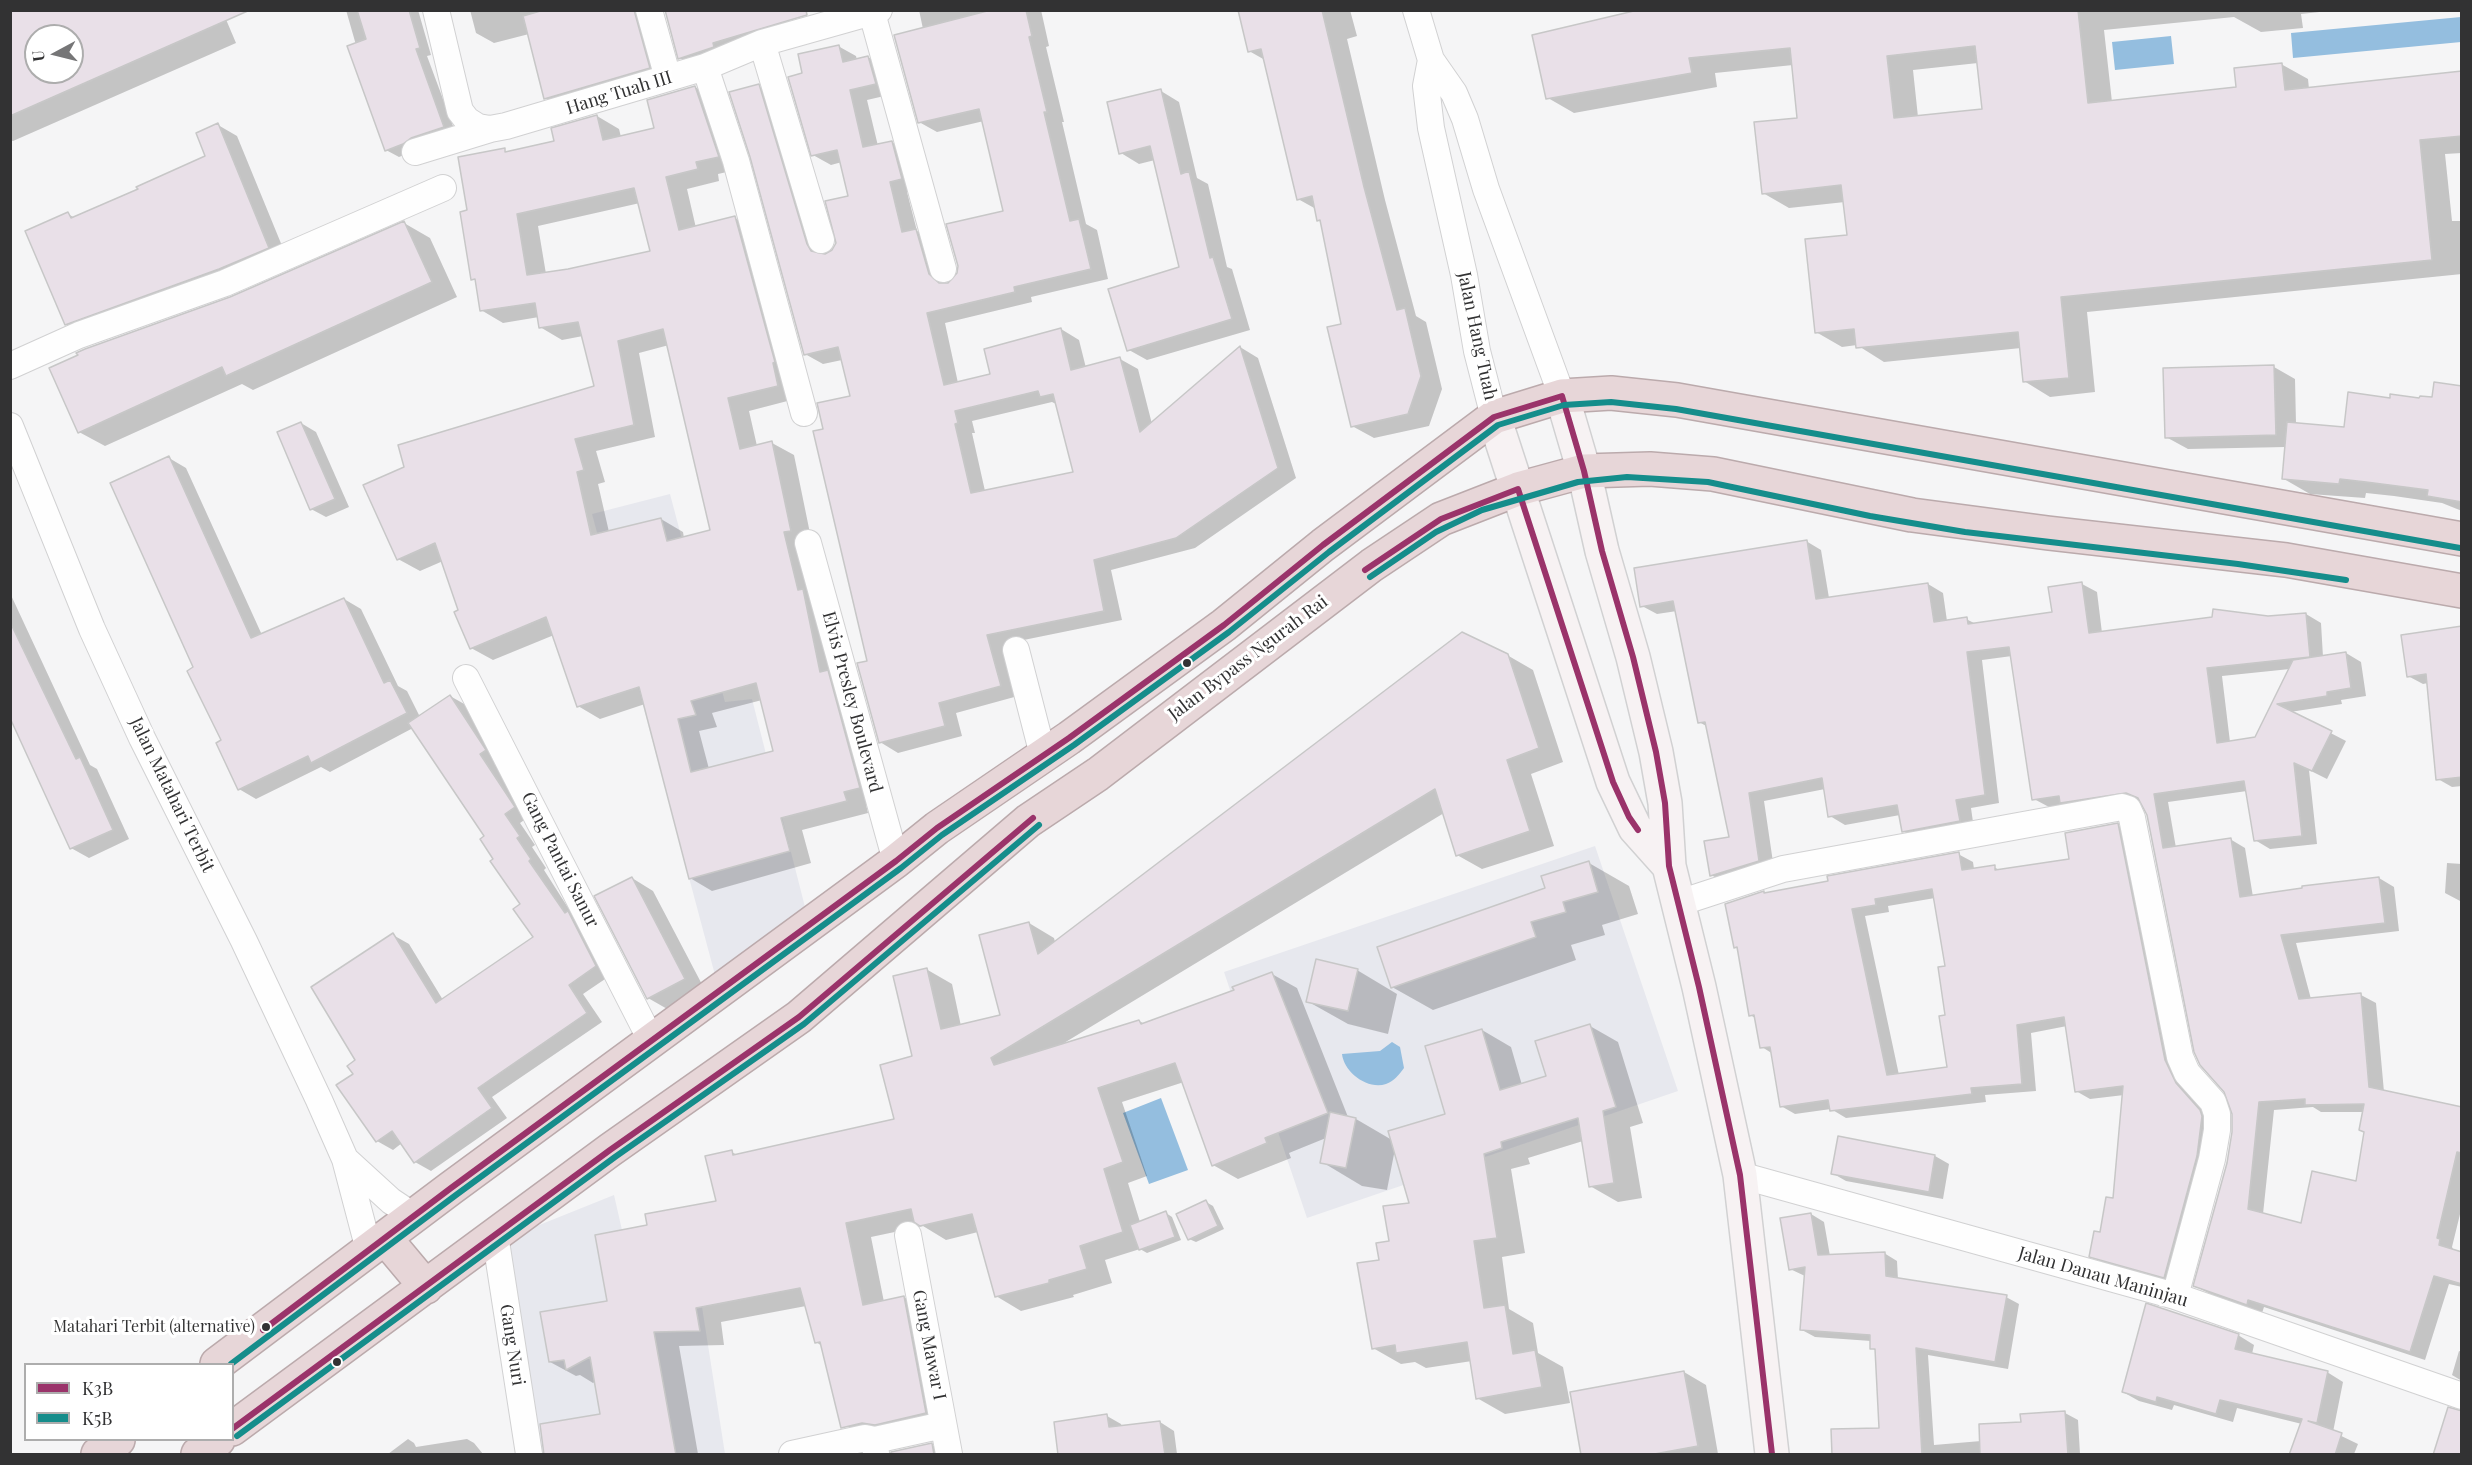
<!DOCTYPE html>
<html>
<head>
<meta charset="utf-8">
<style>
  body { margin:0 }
  #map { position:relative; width:2472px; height:1465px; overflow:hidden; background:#f5f5f6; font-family:"Playfair Display",serif }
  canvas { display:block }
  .frame { position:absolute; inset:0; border:12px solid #323233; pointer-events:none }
  .legend { position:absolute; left:24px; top:1363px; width:210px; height:78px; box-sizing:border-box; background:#fff; border:2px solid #adadad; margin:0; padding:8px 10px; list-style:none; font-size:18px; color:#323233 }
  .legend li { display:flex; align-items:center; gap:12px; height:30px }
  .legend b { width:30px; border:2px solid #adadad }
  .north { position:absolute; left:24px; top:24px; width:60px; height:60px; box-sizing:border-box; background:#fff; border:2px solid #adadad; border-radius:50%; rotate:263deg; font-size:16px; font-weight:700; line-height:24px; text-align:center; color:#323233 }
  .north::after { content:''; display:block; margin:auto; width:21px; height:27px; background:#767677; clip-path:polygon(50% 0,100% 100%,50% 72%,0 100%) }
</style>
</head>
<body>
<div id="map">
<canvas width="2472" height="1465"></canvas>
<div class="frame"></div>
<ul class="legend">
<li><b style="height:8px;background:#9a336a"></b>K3B</li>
<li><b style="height:8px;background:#158d8b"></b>K5B</li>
</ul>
<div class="north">U</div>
</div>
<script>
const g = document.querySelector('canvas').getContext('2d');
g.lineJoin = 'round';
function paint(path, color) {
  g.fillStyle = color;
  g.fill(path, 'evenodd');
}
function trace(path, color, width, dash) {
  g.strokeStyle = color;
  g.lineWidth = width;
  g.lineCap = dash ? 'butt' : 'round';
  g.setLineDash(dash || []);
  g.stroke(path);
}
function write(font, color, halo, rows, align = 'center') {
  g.font = font + ' "Playfair Display",serif';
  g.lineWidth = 6;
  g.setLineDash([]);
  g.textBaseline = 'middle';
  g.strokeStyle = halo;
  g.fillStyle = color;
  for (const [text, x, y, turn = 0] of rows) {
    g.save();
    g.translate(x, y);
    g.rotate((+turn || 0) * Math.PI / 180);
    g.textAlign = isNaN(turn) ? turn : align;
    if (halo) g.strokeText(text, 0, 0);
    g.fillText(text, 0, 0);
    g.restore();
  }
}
const built = new Path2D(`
  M670,494L725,702L752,699L806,911L715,975L592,514Z
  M1595,846L1678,1091L1307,1218L1224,972Z
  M614,1195L622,1230L698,1281L725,1454H536L497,1242Z`);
const water = new Path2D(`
  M2461,17V42L2293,58L2291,33Z
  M2171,36L2174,64L2115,70L2112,42Z
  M1392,1042L1400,1047L1404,1068C1399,1075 1394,1081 1386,1084C1367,1090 1344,1072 1342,1054L1380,1051Z
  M1161,1098L1188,1170L1149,1184L1123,1113Z`);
const shadow = new Path2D(`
  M10,10H222L236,43L13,141L10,140ZM36,36H72V72H36Z
  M346,10H418L431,55L427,56L456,134L399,157L386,150Z
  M470,10H655L667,78L563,108L545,98L529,34L494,43L476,33Z
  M666,10H785L791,34L697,69L680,58Z
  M919,10H1041L1049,46L1046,47L1064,122H1062L1086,224L1097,230L1108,279L1031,297L1032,302L945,323L958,383L992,375L1061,329L1079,340L1086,368L1120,359L1138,369L1152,424L1240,347L1258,358L1296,478L1195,548L1111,570L1122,620L1004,644L1018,696L956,713L962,736L898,753L880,742L869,662L825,430L851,397L842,360L823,364L805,354L758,86L776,96L824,256L833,251L837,243L850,197L842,162L831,165L813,155L804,74L838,46L856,56L857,60L868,57L886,68L893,94L867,100L878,146L892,142L909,153L919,189L907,192L917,231L934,241L946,283L954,281L1004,212L984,121L937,132L919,122L923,29ZM1052,402L1058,405L1075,473L985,491L972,433H975L972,421Z
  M1239,10H1350L1357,36L1347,39L1385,200L1416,316L1426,322L1442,389L1429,426L1374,438L1352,426L1343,325L1322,221L1319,220L1316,209L1298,199L1265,60L1249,51Z
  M1645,10H2338L2301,14L2303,28L2261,32L2234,17L2104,30L2112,102L2237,89L2281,64L2308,79L2309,89L2462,72V153L2445,154L2452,221H2462V274L2087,312L2095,392L2050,397L2024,381L2021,348L1884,362L1857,345L1842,347L1816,332L1849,236L1845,202L1789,208L1763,193L1799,119L1793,65L1715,73L1717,87L1574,113L1548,98ZM1978,63L1983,111L1918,117L1913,70Z
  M695,87L717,100L740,169L718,174L719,181L687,189L696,228L735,218L757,231L799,398L749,411L757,446L772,443L794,455L812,543L881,800L866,804L868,813L802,830L811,863L712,891L690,878L645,704L600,719L578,706L554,635L493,660L471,648L443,561L420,571L398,559L596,387L583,336L562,340L540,327L539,317L503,323L481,310L477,281L473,279L469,212L504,150L509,153L556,142L597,116L619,129L621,137L655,129ZM640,203L651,252L546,274L538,226ZM669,345L712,531L684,538L683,532L661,519L609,532L598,484L605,482L596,451L655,437L639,353ZM762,700L775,752L709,769L699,731L717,727L712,713Z
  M1161,91L1179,102L1197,178L1208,184L1227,267L1232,269L1250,330L1147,360L1129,350L1181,268L1155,160L1139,164L1121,153Z
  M218,125L237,136L287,258L85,335L66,324L68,214L75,218L139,190L207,157Z
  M404,223L430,238L457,297L253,390L242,384L105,446L79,432L231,299Z
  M2274,367L2295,379L2296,424L2345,429L2391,399H2433L2462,388V511L2442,503L2394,496L2366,493L2365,498L2310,494L2284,479L2286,447L2188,449L2166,437Z
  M301,423L316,432L349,507L326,517L311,509Z
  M169,458L186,468L262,635L344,599L361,609L398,686L407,691L420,717L450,696L466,705L500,759L494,763L530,816L520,823L535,845L532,847L546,868L544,870L611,975L583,994L602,1022L492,1097L507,1118L431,1171L415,1162L402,1143L393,1150L377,1141L355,1074L393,935L409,944L443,1000L535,937L522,905L495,859L486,836L413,728L330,772L321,767L256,799L239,789L195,668Z
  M1806,541L1821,550L1829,598L1928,584L1943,593L1947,621L1966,619L1976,624L2054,613L2082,584L2097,592L2102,633L2306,614L2321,623L2323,657L2346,653L2361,662L2366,696L2341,700L2342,704L2290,712L2346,741L2327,779L2309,770L2317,844L2270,849L2255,840L2247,791L2168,802L2176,848L2230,839L2245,848L2253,897L2379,878L2394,887L2399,931L2296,943L2311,999L2361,995L2376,1003L2384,1092L2462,1109V1206L2452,1247L2454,1251L2462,1253V1287L2449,1284L2425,1360L2264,1307L2262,1313L2210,1294L2195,1286L2228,1163L2233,1132V1113L2148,814L2141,801L2077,811L2066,805L2049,807L2034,799L2012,656L1982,660L1999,803L1971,808L1974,829L1918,840L1903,831L1900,815L1845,825L1830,816L1825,789L1764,801L1774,869L1726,883L1711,875L1731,838L1708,727L1699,722L1677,611L1657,614L1642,606ZM2290,669L2256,738L2230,742L2222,676ZM2313,1107L2321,1112H2364L2365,1133L2357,1182L2302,1224L2263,1214L2274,1110Z
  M10,593L90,765L97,769L129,839L89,858L71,848L10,715Z
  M2462,627V786L2452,787L2438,779L2428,683L2423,684L2408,676Z
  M1507,655L1533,670L1563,762L1531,774L1554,846L1482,869L1457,855L1444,813L1064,1043L1139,1021L1145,1024L1235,991L1272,974L1297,988L1348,1117L1356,1119L1392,1140L1447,1115L1482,1030L1511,1047L1522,1085L1548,1077L1590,1026L1618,1042L1643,1123L1630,1127L1642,1198L1618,1202L1590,1186L1583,1141L1528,1158L1530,1164L1511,1169L1525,1253L1502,1257L1509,1309L1533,1323L1538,1353L1563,1367L1570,1403L1505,1414L1477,1398L1472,1361L1426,1368L1415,1362L1401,1364L1373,1348L1381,1261L1411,1204L1395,1149L1387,1190L1362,1186L1322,1162L1326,1138L1289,1153L1291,1158L1238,1179L1213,1165L1184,1082L1122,1102L1147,1176L1128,1183L1140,1222L1166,1213L1172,1217L1181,1240L1147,1253L1140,1249L1105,1260L1112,1283L1073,1295L1074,1297L1021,1311L996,1296L978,1232L946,1240L923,1226L871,1237L884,1302L904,1297L929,1312L951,1427L867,1438L842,1423L822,1346L816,1342L806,1306L721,1322L724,1345L679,1346L698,1454H545L602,1415L596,1381L593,1383L580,1375L576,1376L550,1362L609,1302L649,1227L718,1202L731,1152L738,1155L895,1120L914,1058L926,969L952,984L961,1026L1002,1016L1029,923L1054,938L1055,942Z
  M2117,825L2132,833L2179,1069L2214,1119L2179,1284L2105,1264L2091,1256L2115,1200L2124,1095L2090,1099L2076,1091L2067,1026L2031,1033L2036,1091L1985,1095L1986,1102L1846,1118L1831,1109L1795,1114L1781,1106L1773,1054L1762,1047L1757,1019L1750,1015L1739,949L1735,947L1764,893L1766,894L1958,854L1973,862L1974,869L1994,867L2001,871L2070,861ZM1935,898L1947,967L1949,1068L1899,1075L1865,916L1889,912L1888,906Z
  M1589,863L1629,886L1638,914L1602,925L1605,935L1571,945L1576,960L1433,1010L1392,987Z
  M2447,863L2462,864V902L2445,893Z
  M632,878L653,891L706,992L669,1010L648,998Z
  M1357,970L1397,994L1388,1034L1348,1024L1307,1001Z
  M1839,1138L1935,1156L1949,1164L1943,1199L1846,1181L1832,1173Z
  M1206,1202L1213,1206L1224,1229L1196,1242L1189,1239Z
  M1811,1214L1824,1222L1830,1256L1884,1253L1897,1261L1898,1280L2006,1297L2019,1304L2008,1369L1928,1355L1934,1445L1981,1441L2022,1424L2065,1413L2078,1420L2080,1454H1834L1881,1429L1876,1351L1872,1348L1871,1341L1815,1337L1802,1330L1805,1276L1790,1269Z
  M2238,1335L2254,1345L2252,1354L2327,1372L2343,1382L2333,1432L2358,1444L2354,1454H2291L2302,1424L2237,1408L2233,1422L2174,1405L2172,1410L2139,1401L2123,1392Z
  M2459,1351L2462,1352V1381L2452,1375Z
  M1684,1372L1706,1385L1718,1454H1583Z
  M1107,1416L1121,1424L1122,1427L1160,1422L1174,1431L1177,1454H1049L1060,1453Z
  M408,1439L414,1443L416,1447L467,1439L474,1443L483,1454H388Z
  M931,1444L946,1454H893Z`);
const building = new Path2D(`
  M10,10H250L10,116ZM36,36H72V72H36Z
  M357,10H409L420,48L416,49L444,127L411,138L403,144L385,151L347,46L366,39Z
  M544,10H634L650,68L544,99L523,16Z
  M665,10H806L807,15L713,43L714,47L678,59Z
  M991,10H1026L1032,36L1029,37L1047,112H1044L1070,221L1079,219L1091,269L1014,287L1015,292L927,313L944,385L990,374L984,349L1061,328L1071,370L1120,357L1140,432L1240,346L1278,468L1176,538L1094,560L1104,611L987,635L1001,686L939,703L945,726L879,743L857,663L867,661L813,431L823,429L817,403L850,396L838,347L804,355L750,157L729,92L759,84L807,244L811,251L825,254L832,250L836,243L825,201L848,196L837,150L811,156L788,77L802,73L798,54L839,45L843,62L868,56L876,84L850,90L863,147L892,141L902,179L890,182L902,232L916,229L929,274L939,283H948L957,273L958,266L946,224L1003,211L979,109L918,123L894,35ZM1038,391L1040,397L1053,394L1073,472L971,493L955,424L958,423L955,411Z
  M1238,10H1322L1364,187L1397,310L1405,308L1421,376L1408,414L1351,427L1327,327L1341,324L1320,220L1317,221L1312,196L1297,200L1261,49L1248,52Z
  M1638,10H2078L2088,103L2236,87L2234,68L2282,63L2285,90L2462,71V136L2420,140L2432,260L2061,297L2069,378L2023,382L2018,332L1856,348L1854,329L1815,333L1805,239L1847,235L1841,185L1762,194L1754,122L1797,118L1790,48L1689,58L1692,73L1546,99L1532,35ZM1975,46L1982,109L1894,118L1887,56Z
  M695,86L719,157L696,162L698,169L666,177L679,230L735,216L775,362L773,363L778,386L728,398L740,449L772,441L791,531L784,532L798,590L803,589L820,672L828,670L860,788L844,792L847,801L781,818L790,851L689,879L639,687L577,707L546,617L470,649L454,612L458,610L435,543L397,560L363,485L404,467L398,445L594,386L578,322L539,328L535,303L480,311L475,279L471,280L460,212L467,210L458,157L505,148V152L554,141L551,128L597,115L603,140L654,128L647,100ZM634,188L650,251L568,269L527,275L517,214ZM663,329L710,530L667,541L661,518L591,535L577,472L584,470L575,439L634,425L618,341ZM756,683L773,751L691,772L678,719L696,715L691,701Z
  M1161,89L1181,174L1189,171L1210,258L1213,257L1232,319L1127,351L1108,289L1179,267L1150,146L1119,154L1107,102Z
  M218,123L269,248L219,269L65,325L25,231L68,212L71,218L138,189L136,187L205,156L196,133Z
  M404,221L432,282L226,376L222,367L78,433L49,368L78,355L76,353L85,349L230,297Z
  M2274,365L2276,435L2165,438L2163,368Z
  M2434,382L2462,386V502L2427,496L2428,490L2366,482L2340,479L2339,484L2282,479L2287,422L2344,427L2348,392L2390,398V394L2419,398L2420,396L2432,397Z
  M301,422L335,499L310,510L277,432Z
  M169,456L251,638L344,598L384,683L390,680L407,713L311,763L308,756L238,790L216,743L221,740L187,671L193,667L110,483Z
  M1807,540L1816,599L1928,583L1934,622L1967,617L1968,624L2052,612L2048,587L2082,582L2089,633L2212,617L2213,609L2268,616L2306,613L2310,657L2207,668L2217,743L2255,737L2293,660L2346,652L2351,688L2327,692V696L2277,704L2332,731L2312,771L2294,763L2302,836L2254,841L2244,781L2154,794L2163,848L2231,838L2240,897L2302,888V886L2379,877L2385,923L2281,935L2299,999L2361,993L2369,1087L2462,1107V1153L2457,1152L2437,1238L2440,1239L2439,1245L2462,1252V1284L2434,1276L2410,1352L2248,1300L2247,1305L2193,1286L2227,1163L2232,1132V1114L2224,1092L2200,1065L2194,1052L2147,815L2138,798L2126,793L2060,803L2059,796L2032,800L2009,647L1967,652L1985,795L1956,800L1960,821L1902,832L1897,805L1828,817L1822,778L1749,793L1759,861L1710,876L1704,841L1729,837L1705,722L1698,723L1673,601L1640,607L1634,568ZM2305,1099V1105L2364,1104L2359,1130L2364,1132L2356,1181L2312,1171L2301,1223L2248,1209L2259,1102Z
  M10,622L76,759L80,757L113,830L70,849L10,718Z
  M2462,626V777L2436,780L2426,674L2407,677L2401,635Z
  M1462,632L1508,654L1539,748L1507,760L1530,831L1456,856L1435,789L991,1058L994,1065L1139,1020L1141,1024L1234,990L1232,987L1272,972L1328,1113L1265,1138L1267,1143L1212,1166L1175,1063L1098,1088L1123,1162L1104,1169L1123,1232L1080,1246L1087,1269L1049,1280V1283L995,1297L972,1214L920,1226L914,1222L911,1209L846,1223L863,1305L904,1296L926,1413L875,1425L862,1423L841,1428L820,1342L815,1343L800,1288L696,1308L700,1331L654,1332L676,1455H544L540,1424L600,1414L590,1357L566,1370L564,1360L549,1362L540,1312L607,1301L595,1235L647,1225L645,1214L716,1201L705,1156L732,1150L733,1155L894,1119L880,1065L912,1056L893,976L927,968L941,1029L1000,1015L979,935L1029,922L1038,954Z
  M450,695L486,750L480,754L515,807L505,814L520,836L517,838L531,859L529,861L565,913L568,911L596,966L569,985L587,1013L478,1088L492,1108L414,1163L392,1131L376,1142L336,1085L353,1074L347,1066L355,1060L311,987L393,933L436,1003L533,937L513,909L520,904L490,861L493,859L480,839L484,836L408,723Z
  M2118,823L2165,1060L2176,1083L2200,1110L2202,1116L2197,1156L2164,1278L2089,1257L2094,1231L2100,1232L2106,1197L2113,1198L2123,1086L2075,1092L2064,1017L2017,1025L2022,1084L1971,1088L1972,1094L1830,1111L1828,1100L1780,1107L1770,1047L1760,1048L1754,1015L1749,1016L1737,947L1734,948L1725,904L1764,891V893L1828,881L1827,876L1959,852L1962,870L1995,865V870L2069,859L2065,833ZM1932,889L1945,966L1938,967L1945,1015L1939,1016L1947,1067L1887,1075L1852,909L1876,905L1875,899Z
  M1589,861L1598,892L1563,902L1566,912L1531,922L1536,937L1391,988L1377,947L1545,888L1541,876Z
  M632,877L685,979L647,999L594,896Z
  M1316,959L1358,969L1348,1011L1306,1002Z
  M1590,1024L1616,1107L1603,1111L1614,1183L1589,1187L1578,1118L1501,1142L1502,1148L1484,1154L1497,1238L1474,1241L1484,1308L1505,1305L1513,1354L1535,1350L1542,1387L1476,1399L1467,1342L1396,1353L1395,1345L1372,1349L1357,1263L1379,1260L1376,1243L1389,1241L1383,1206L1409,1203L1388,1131L1445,1114L1425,1046L1482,1029L1500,1090L1546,1076L1535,1041Z
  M1330,1112L1356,1118L1346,1168L1320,1163Z
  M1838,1136L1935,1155L1929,1192L1831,1174Z
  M1206,1200L1218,1226L1188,1240L1176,1214Z
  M1166,1211L1175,1237L1139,1250L1130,1225Z
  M1811,1213L1818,1255L1885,1252L1886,1276L2007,1295L1995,1362L1916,1348L1922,1455H1832L1831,1429L1879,1428L1875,1349H1870V1335L1800,1330L1805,1267L1789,1270L1780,1218Z
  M2146,1303L2239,1334L2235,1349L2328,1371L2317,1423L2308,1421L2342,1433L2335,1455H2289L2302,1419L2220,1400L2216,1414L2157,1397L2156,1402L2122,1392Z
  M1684,1371L1698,1446L1649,1455H1581L1570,1392Z
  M2448,1407L2462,1411V1455H2433Z
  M2065,1411L2068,1455H1980L1979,1424L2021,1422L2020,1414Z
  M1107,1414L1109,1427L1160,1421L1165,1455H1058L1054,1422Z
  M932,1443L934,1455H891V1452Z`);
const street = new Path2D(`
  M436,10L460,111L467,120L478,127L490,129L506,126L705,67L762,43L879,10
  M649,10L668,78
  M1416,10L1431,60L1454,93L1465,119L1486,189L1562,396
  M872,13L943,269
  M762,43L821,240
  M1431,60L1426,86L1431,128L1464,275L1477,351L1494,417
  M705,67L736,161L804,413
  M415,152L490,129
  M10,366L79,335L225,283L443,188
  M10,426L92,629L142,738L244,941L319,1100L345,1159L369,1250
  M808,543L896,861
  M1016,650L1043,755
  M466,678L652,1042
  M1679,903L1783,869L2122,807L2128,809L2132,818L2180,1057L2187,1073L2213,1102L2217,1114V1130L2212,1159L2175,1296
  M345,1159L391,1201L415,1217
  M1740,1175L2175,1296L2462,1396
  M495,1235L529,1454
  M908,1235L949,1454
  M875,1440L943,1425
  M792,1454L865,1438L875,1440L876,1454`);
const secondary = new Path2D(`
  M1562,396L1584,471L1602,551L1633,657L1656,752L1665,803L1669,866L1699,987L1740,1175L1772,1454
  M1494,417L1613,782L1635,828L1669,866`);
const highway = new Path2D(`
  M385,1238L426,1287
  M217,1364L451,1188L896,861L937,828L1069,738L1224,625L1323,545L1494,417L1562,396L1611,393L1677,400L2462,539
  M232,1429L610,1150L799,1017L1028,821L1098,774L1372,565L1441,519L1518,489L1584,471L1650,469L1713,474L1912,515L2048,533L2286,560L2462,591
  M98,1454L118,1440
  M198,1454L218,1440`);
const bus1 = new Path2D(`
  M1365,570L1441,519L1518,489L1613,782L1629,817L1638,830
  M263,1330L451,1188L896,861L937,828L1069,738L1224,625L1323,545L1494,417L1562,396L1584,471L1602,551L1633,657L1656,752L1665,803L1669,866L1699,987L1740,1175L1772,1454
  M232,1429L610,1150L799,1017L1033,818`);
const bus2 = new Path2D(`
  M1370,577L1436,532L1482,510L1578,482L1627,477L1708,482L1870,516L1965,532L2238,564L2346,580
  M231,1364L456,1195L901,868L942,835L1074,745L1229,632L1329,552L1498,425L1564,405L1611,402L1676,409L2460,548
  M237,1436L615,1157L804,1024L1039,825`);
const markers = [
  [1187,663,5,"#323233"],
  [266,1327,5,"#323233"],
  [337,1362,5,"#323233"]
];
const busNames = [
  ["Matahari Terbit (alternative)",255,1327]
];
const streetNames = [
  ["Hang Tuah III",619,93,-17],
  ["Jalan Hang Tuah",1477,336,78],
  ["Jalan Bypass Ngurah Rai",1248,658,-37],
  ["Elvis Presley Boulevard",852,702,75],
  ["Jalan Matahari Terbit",172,795,64],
  ["Gang Pantai Sanur",560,860,63],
  ["Jalan Danau Maninjau",2103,1277,16],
  ["Gang Nuri",512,1345,81],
  ["Gang Mawar I",929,1345,79]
];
paint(built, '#e7e8ee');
paint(water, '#94bedf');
paint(shadow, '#0003');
paint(building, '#e9e0e8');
trace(building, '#c7c7c7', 1.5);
trace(street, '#d1d1d2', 28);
trace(secondary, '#d1d1d2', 36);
trace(highway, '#bbaaac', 36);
trace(street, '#fefefe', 26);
trace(secondary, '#f7f2f3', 33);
trace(highway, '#e7d6d8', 33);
trace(bus1, '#9a336a', 6);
trace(bus2, '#158d8b', 6);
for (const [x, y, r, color] of markers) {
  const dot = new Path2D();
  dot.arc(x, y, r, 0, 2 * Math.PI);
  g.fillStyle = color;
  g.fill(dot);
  trace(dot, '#fff', 2);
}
write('16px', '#323233', '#fff', busNames, 'right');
write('18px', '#323233', '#fff', streetNames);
</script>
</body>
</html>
